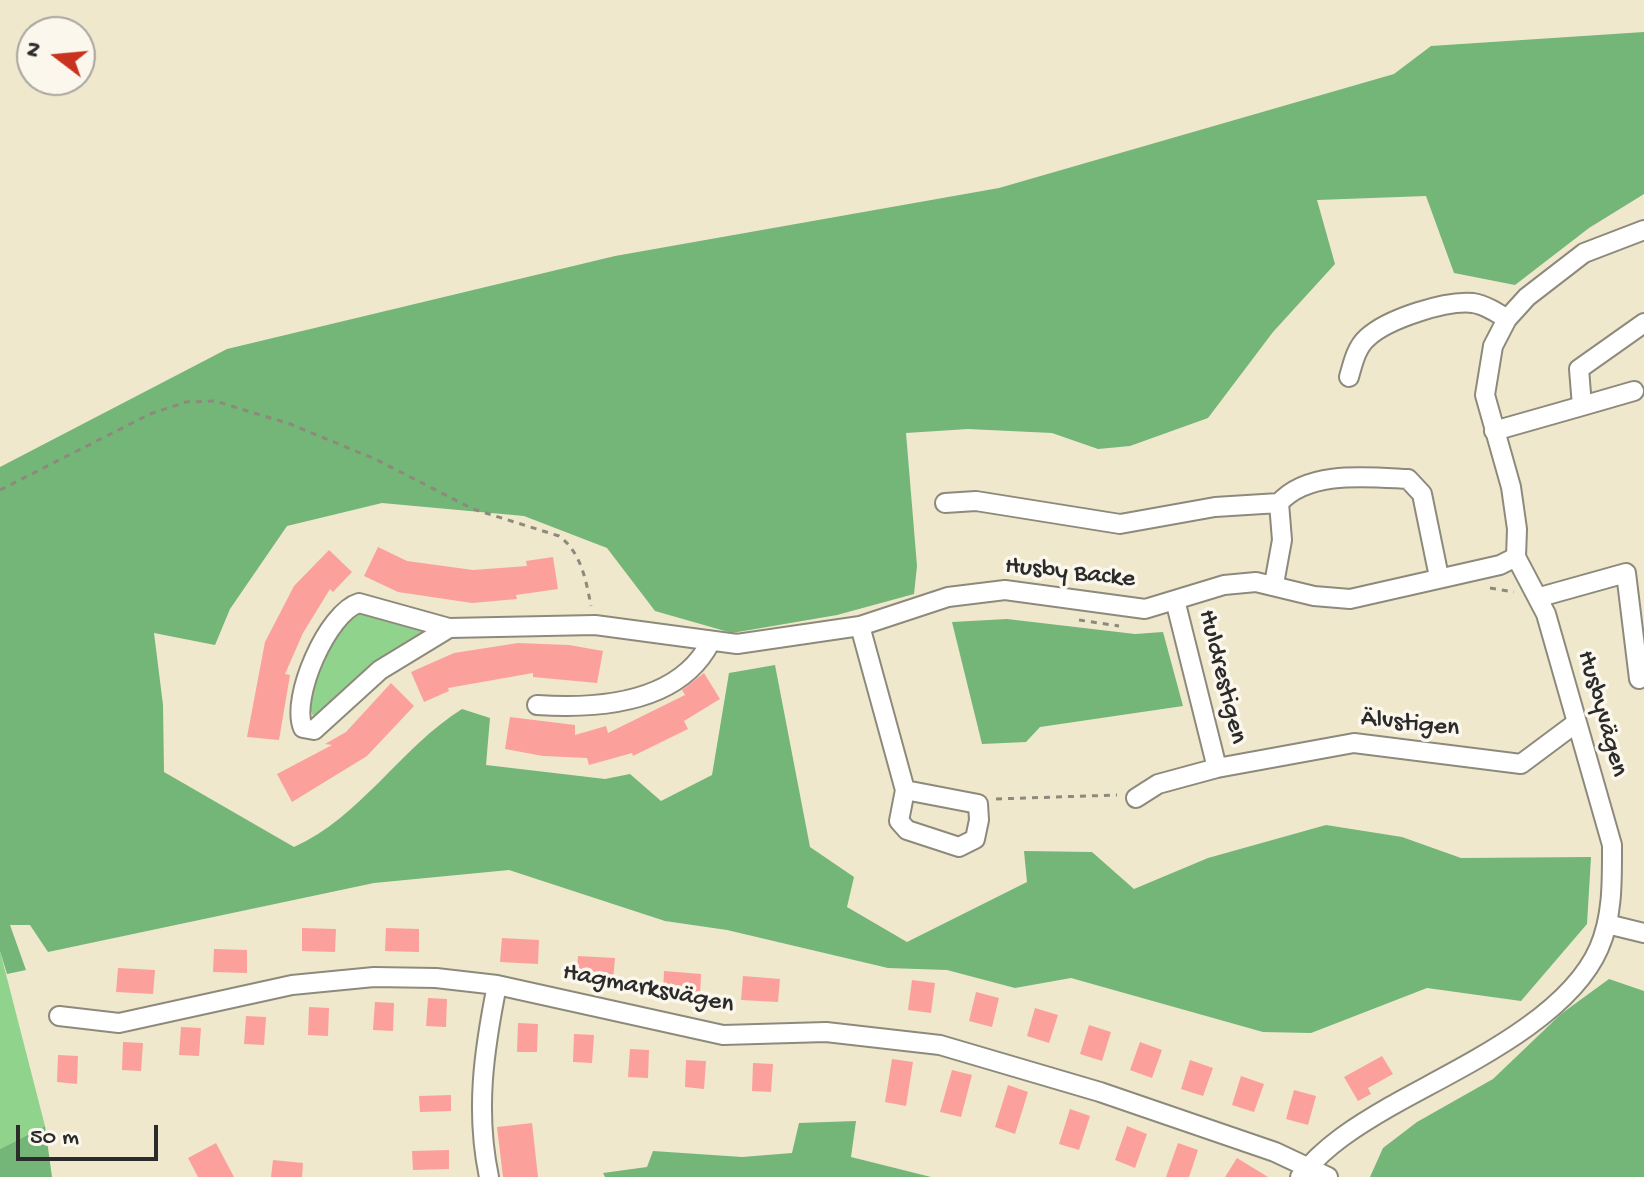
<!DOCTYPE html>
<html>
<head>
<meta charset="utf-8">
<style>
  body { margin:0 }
  #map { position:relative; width:1644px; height:1177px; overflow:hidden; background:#efe8cd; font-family:"Gochi Hand",sans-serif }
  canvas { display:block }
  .north { position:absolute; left:16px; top:16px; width:80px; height:80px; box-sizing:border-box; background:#fbf7ec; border:2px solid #a8a59f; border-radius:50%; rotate:286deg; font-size:22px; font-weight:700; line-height:32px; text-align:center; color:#2b2b2b }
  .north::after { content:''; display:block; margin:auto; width:28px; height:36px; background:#c8321e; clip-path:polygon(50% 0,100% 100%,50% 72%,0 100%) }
  .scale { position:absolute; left:16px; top:1125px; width:142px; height:36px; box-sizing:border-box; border:4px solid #2b2b2b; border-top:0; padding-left:10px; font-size:24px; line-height:28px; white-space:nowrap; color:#2b2b2b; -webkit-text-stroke:6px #fbf7ec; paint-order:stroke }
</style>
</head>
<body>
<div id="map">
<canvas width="1644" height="1177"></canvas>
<div class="north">N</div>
<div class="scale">50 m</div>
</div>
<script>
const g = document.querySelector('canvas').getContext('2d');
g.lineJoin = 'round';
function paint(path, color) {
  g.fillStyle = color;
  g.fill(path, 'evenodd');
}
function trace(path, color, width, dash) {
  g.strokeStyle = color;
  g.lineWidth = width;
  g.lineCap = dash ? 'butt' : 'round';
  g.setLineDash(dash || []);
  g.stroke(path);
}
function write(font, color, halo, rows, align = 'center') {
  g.font = font + ' "Gochi Hand",sans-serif';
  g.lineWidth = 7;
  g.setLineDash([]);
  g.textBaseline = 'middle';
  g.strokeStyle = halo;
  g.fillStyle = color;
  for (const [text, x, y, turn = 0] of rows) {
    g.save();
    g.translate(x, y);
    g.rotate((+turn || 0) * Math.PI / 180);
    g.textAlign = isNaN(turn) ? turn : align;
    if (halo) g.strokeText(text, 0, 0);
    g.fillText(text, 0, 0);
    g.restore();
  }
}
const green = new Path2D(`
  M359,611L421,629L420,638L313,716L309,707C318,670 329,637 359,611Z
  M0,951L45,1126L0,1149Z`);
const forest = new Path2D(`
  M1644,32V194L1589,228L1515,285L1454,273L1426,196L1317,200L1335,264L1273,332L1208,418L1130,446L1098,449L1052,433L968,429L906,433L917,566L914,594L837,615L732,633L655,611L607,548L524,516L382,503L287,526L230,609L215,645L154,633L163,705L164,772L294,847C360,818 401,747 462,709L490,718L486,765L605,779L630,774L661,801L712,775L729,673L775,665L810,847L854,877L847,907L907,942L1027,882L1024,851L1092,852L1134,889L1208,858L1326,825L1402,837L1461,858L1591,857L1587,924L1521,1001L1427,988L1311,1033L1263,1032L1071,978L1015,988L947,970L888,968L727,930L665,921L509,870L374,883L48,952L30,925H10L26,970L7,974L0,951V467L227,349L615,256L999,188L1394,74L1431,46Z
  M1007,619L1135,634L1163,632L1183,706L1040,727L1026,742L982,744L952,622Z
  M1609,979L1644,991V1177H1370L1383,1148L1417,1122L1493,1079L1561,1014Z
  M856,1121L851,1157L931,1177H605L603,1173L647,1167L653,1151L742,1157L792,1153L799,1123Z
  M45,1126L52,1177H0V1149Z`);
const building = new Path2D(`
  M378,547L407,561L473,570L527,566L526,561L553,557L558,589L516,595L517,599L472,603L398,592L364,576Z
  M329,550L352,572L333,592L330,589L303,633L285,674L290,675L279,740L247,737L265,642L294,586Z
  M518,643L569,645L603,651L597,683L533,677V673L448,688L449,691L424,702L411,672L454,653Z
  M704,673L720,699L684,721L688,729L633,756L632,753L589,765L587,758L543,756L505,749L510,717L575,725V735L606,726L608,733L685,695L682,690Z
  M391,683L414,706L367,756L292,802L277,774L332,745L325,744L346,732Z
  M302,928L336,929L335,952L302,951Z
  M386,928L419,929V952L385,951Z
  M502,938L539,940L538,964L500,962Z
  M214,949L247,950V973L213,972Z
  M578,956L615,958L613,981L576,979Z
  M118,968L155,970L153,994L116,992Z
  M664,971L701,974L700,997L663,995Z
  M743,976L780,979L778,1002L741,1000Z
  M912,980L935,983L931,1013L908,1010Z
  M976,992L999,998L992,1027L969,1021Z
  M428,998L447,999L446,1027L426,1026Z
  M375,1002L394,1003L393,1031L373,1030Z
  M309,1007L329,1008L328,1036L308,1035Z
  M1035,1008L1058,1015L1049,1043L1027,1036Z
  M246,1016L266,1017L264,1045L244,1044Z
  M518,1023L538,1024L537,1052H517Z
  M1089,1025L1111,1032L1102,1061L1080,1054Z
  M181,1027L201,1028L199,1056L179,1055Z
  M574,1034L594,1035L592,1063L573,1062Z
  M123,1042L143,1043L141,1071L122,1070Z
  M1140,1042L1162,1050L1152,1078L1130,1070Z
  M630,1049L649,1050L648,1078L628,1077Z
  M58,1055L78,1056L77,1084L57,1082Z
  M1382,1056L1393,1074L1368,1088L1371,1094L1358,1101L1344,1077Z
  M892,1059L913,1062L906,1106L885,1102Z
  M686,1060L706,1061L704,1089L685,1087Z
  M1190,1060L1213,1068L1203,1096L1181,1089Z
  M753,1063L773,1064L771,1092L752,1091Z
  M952,1070L972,1075L961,1117L940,1112Z
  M1241,1076L1264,1084L1254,1112L1232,1105Z
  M1008,1085L1028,1092L1015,1134L995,1127Z
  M1294,1090L1316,1096L1308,1125L1286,1119Z
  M451,1095V1111L420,1112L419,1096Z
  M1070,1109L1090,1116L1079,1150L1059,1144Z
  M532,1123L538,1177H503L497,1127Z
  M1127,1126L1147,1134L1135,1168L1115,1160Z
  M216,1143L234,1177H198L188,1158Z
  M1178,1143L1198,1150L1189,1177H1166Z
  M449,1150V1169L413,1170L412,1151Z
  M1237,1158L1268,1177H1225Z
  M273,1160L303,1163L302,1177H271Z`);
const path = new Path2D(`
  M0,490L150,414L186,402L215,401L290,424L375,459L473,509L559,536C581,552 586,580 591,606
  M1490,588L1514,592
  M1079,620L1119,626
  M996,799L1117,795`);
const minor = new Path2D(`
  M1349,377C1353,363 1356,348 1367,338C1387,319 1446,300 1473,303C1485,305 1496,312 1507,319
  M1582,406L1634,391
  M1494,431L1582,406L1579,369L1644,323
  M945,503L976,501L1120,524L1215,507L1279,503
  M1274,584L1282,540L1279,503C1308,470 1368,477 1408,479L1422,494L1439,577
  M1540,597L1626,573L1639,679
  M1175,600L1217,768
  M860,626L905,790L899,821L907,830L959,847L975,839L979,820L978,804L905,790
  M449,628L380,670L314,730L303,728C290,698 328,612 359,603L449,628L595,625L737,644L860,626L948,597L1005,590L1145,609L1224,585L1256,582L1314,596L1350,599L1500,565L1516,557
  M537,705C598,709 678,704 710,643
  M1136,798L1158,784L1217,768L1354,743L1521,764L1576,723
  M1607,924L1644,933
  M59,1016L119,1023L292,985L374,977L436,978L497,985L723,1035L826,1032L940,1045L1100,1092L1275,1152L1328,1177
  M489,1177C475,1111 484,1050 497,985
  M1300,1177C1324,1146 1358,1125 1391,1106C1456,1069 1568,1020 1599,948C1613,916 1612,880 1612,845L1546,614L1516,557L1517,529L1511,487L1485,395L1493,346L1507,319L1527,297L1584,253L1644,230`);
const streetNames = [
  ["Husby Backe",1070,574,6],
  ["Huldrestigen",1221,677,76],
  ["Husbyvägen",1601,714,74],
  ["Älvstigen",1410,725,6],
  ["Hagmarksvägen",648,990,11]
];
paint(green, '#90d38c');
paint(forest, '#74b578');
paint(building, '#fca09c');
trace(minor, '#8d8a7c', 22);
trace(path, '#8d8a7c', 3, [6, 6]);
trace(minor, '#fff', 18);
write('26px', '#2b2b2b', '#fbf7ec', streetNames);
</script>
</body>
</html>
